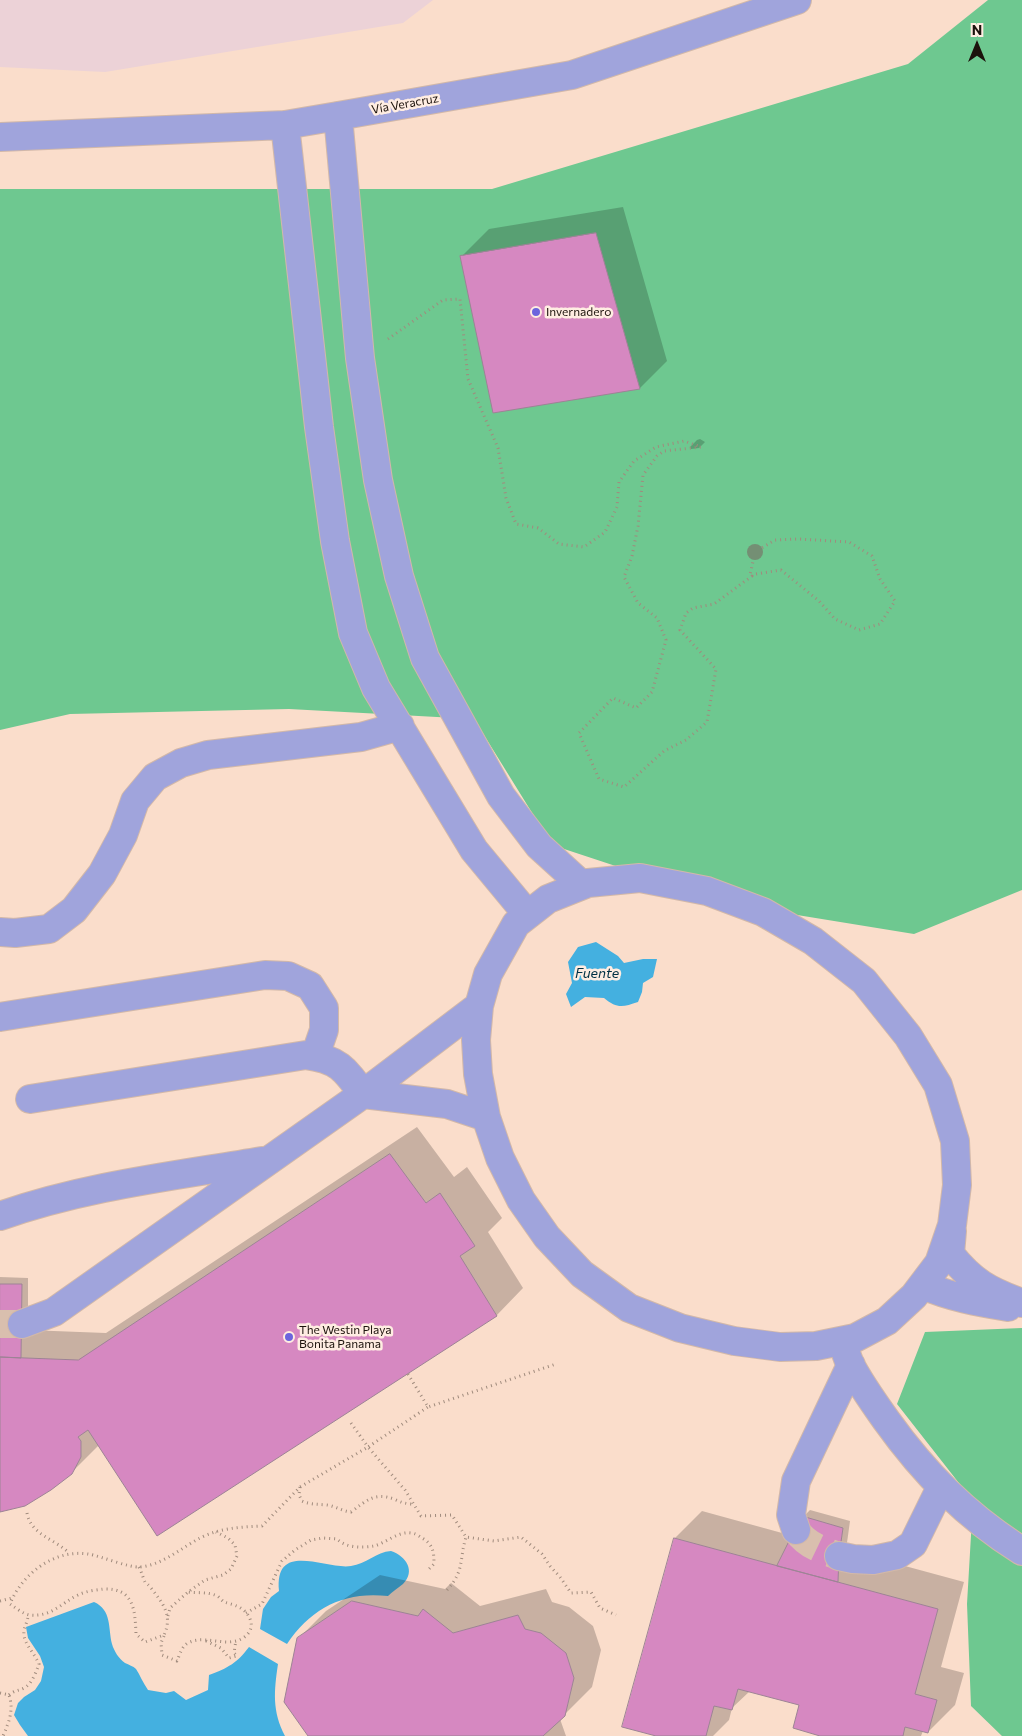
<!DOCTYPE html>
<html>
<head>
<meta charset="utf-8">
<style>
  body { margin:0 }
  #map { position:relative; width:1022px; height:1736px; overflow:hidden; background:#faddcb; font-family:Commissioner,sans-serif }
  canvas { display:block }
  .north { position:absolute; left:952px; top:20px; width:50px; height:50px; -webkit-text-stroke:4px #ffede2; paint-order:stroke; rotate:0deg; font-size:14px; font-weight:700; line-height:20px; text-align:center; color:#1c120c }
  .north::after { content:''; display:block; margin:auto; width:18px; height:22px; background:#1c120c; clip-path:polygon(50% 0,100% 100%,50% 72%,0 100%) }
</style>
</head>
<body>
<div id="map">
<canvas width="1022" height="1736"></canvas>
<div class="north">N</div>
</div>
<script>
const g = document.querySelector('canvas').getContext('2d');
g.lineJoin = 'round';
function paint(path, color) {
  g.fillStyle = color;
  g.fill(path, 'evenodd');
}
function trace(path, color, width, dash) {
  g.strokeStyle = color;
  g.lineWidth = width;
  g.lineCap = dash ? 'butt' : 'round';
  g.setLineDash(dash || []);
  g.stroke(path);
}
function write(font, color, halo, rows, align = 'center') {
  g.font = font + ' Commissioner,sans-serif';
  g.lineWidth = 5;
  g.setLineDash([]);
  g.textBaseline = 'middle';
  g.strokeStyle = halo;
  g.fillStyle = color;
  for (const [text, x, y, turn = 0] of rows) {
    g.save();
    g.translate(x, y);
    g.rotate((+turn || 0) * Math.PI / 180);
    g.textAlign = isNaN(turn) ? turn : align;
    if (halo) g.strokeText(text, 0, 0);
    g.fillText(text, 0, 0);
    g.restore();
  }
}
const industrial = new Path2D(`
  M0,0H433L403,23L105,72L0,67Z`);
const forest = new Path2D(`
  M988,0H1022V890L914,934L791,914L658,880L552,845L474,719L289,709L70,714L0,730V189H492L908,64Z
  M1022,1328V1736H1002L971,1706L967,1604L973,1501L897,1404L925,1332Z`);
const water = new Path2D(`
  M596,942L618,956L624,963L643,959H657L653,977L643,983L642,992L638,1002C623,1007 617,1009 604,998L585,997L571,1007L566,994L572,983L568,962L578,947Z
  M391,1551C406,1556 416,1571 403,1584C398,1588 392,1592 388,1596C344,1591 311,1608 287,1644L260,1629L263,1609L271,1597L279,1591C274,1540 326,1570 351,1566C366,1564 376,1552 391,1551Z
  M94,1602C112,1610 108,1628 112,1644C114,1651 119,1659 125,1663C129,1665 133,1666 136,1669C140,1675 143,1683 148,1690L166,1693L174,1691L186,1700L208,1690L209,1675C228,1668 237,1663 249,1647L278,1664C274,1691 272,1711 285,1736H28L20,1725L14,1715L18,1703L24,1697L35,1690L41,1681L44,1667L40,1656L28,1638L26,1627Z`);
const shadow = new Path2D(`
  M623,207L667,361L640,388L462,256L489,229Z
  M700,439L705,442L699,448L691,449L690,447L697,440Z
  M417,1127L454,1177L467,1167L502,1218L488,1232L523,1288L496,1316L99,1445L71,1473L0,1510V1277L28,1278V1330L106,1333Z
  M810,1510L850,1521L846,1550L964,1582L941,1667L964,1673L955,1705L928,1732L923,1731L921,1736H821L801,1704L750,1691L732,1708L729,1720L713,1736H661L675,1538L702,1511L793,1536L803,1517Z
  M380,1575L445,1589L451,1583L480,1606L546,1589L552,1602L569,1607L593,1626L601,1650L592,1687L560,1719L566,1736H310L298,1639L326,1611Z`);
const building = new Path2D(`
  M596,233L640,389L493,413L460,256Z
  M390,1154L426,1203L440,1193L475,1246L460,1256L497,1316L157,1536L88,1430L78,1437L81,1441V1457L72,1474L51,1490L25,1506L0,1512V1357L78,1360Z
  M0,1284H22L21,1358L0,1357Z
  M802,1516L843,1528L839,1556L838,1582L777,1566Z
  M674,1538L938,1609L915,1694L937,1700L928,1733L905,1727L903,1736H820L793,1728L799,1705L738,1689L732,1710L714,1706L706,1736H656L622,1727Z
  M352,1601L418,1616L423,1609L453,1633L518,1615L525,1629L541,1633L566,1653L574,1678L565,1716L543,1736H308L284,1702L297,1638Z`);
const minorTunnel = new Path2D(`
  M0,1324H22
  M796,1530C807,1546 822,1550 839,1556`);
const path = new Path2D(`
  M388,339L443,300L460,299L468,379L498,448L506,498L516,524L538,528L559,544L584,547L605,532L617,507L619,482L634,461L656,447L684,441L701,447L664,451L657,456L643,475L638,526L632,556L624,577L638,603L657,618L666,640L652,692L636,708L613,698L579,733L599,779L624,787L664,751L686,740L707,722L716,669L680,630L686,613L693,608L714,604L752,576L750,575L755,552L775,540L798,539L849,542L872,556L880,579L895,601L880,624L859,630L835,619L819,601L781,570L756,574L752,576
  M408,1374L428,1407L556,1364
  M351,1423L368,1447L428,1407
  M300,1487L299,1495L302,1501C311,1505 318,1504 327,1505C335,1506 342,1511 351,1512C366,1501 374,1492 394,1499C400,1502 406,1504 413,1504
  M27,1513C31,1535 55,1539 69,1553
  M139,1567C142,1573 143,1578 145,1582C147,1584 149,1585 151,1588C163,1603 173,1616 164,1635L145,1642L136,1634C135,1610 134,1588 104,1589C96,1590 86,1591 78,1595C61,1603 52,1617 30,1615C23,1614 16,1608 10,1604C22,1574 54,1549 88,1554C101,1556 129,1568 140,1567C163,1565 182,1547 202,1537C221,1528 240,1527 262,1526L300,1487L368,1447L405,1490L421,1516L452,1515L466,1537L494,1541L521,1537L542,1554L550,1566L560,1577L571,1593L591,1592L600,1608L616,1615
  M447,1590C465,1570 459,1560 466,1537
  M0,1601L12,1598
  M246,1613L262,1604L282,1561L295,1550L311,1540L323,1538L337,1539C346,1548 362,1548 374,1546C386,1543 398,1531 411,1533C415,1533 419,1536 422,1538C433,1544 434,1552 434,1564L427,1571
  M168,1616L170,1608L188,1592L205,1580L223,1575L231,1569L237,1556L235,1545L228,1538L216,1532
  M164,1636L161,1643L162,1655L177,1661C180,1654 182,1645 190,1642C207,1635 227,1648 243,1638C256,1630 252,1616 242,1609C237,1605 230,1604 224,1602C221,1600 219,1596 215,1595C207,1592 197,1593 188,1592
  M206,1641L221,1648L229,1658L237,1656L234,1653L236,1640
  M0,1693L9,1695C14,1710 9,1722 3,1736
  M9,1695C15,1690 18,1691 24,1688C32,1684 36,1672 39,1664C35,1654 25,1645 24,1635C23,1628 28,1622 28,1615`);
const minor = new Path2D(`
  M338,116L360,358L378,480L399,576L425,658L501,796L539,846L582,885
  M285,125L319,427L335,541L353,633L376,688L474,850L527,914
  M0,137L285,125L338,116L572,75L797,0
  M640,878L707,891L763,912L813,941L864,981L908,1036L938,1085L955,1141L957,1185L952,1225L939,1263L914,1296L887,1321L855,1338L816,1346L780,1347L734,1341L680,1328L629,1308L582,1274L547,1237L521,1200L500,1158L486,1117L478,1074L476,1040L479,1006L488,974L516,924L548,899L588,883Z
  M0,932L15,933L49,929L74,910L102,874L123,835L135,801L155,777L181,763L208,755L361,737L400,726
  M0,1017L265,975L288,976L310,986L324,1008V1030L315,1056
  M30,1099L306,1055C338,1059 345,1069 363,1094L447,1104L486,1117
  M0,1216C85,1186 174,1176 262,1161
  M952,1231L950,1254C972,1282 989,1291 1022,1303
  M923,1285C950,1297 978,1302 1008,1307
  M22,1324L54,1312L363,1094L479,1006
  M842,1341C845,1349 847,1358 851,1366C861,1385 874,1403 886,1420C924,1473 966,1516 1022,1551
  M796,1530L791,1515L796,1481L851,1365
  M839,1556L853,1559L873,1560L897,1555L913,1544L941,1487`);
const trees = [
  [755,552]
];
const markers = [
  [536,312,5,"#6c64dd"],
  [289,1337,5,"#6c64dd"]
];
const streetNames = [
  ["Vía Veracruz",405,104,-10]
];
const poiNames = [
  ["Invernadero",546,312],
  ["The Westin Playa",299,1330],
  ["Bonita Panama",299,1344]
];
const waterNames = [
  ["Fuente",597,973]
];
paint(industrial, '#ecd2d7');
paint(forest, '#6ec890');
paint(water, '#44b0e0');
paint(shadow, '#0003');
paint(building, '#d688c1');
trace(building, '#9d8395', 1);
trace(minorTunnel, '#d9bfae', 28, [28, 14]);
trace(minor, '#d2b8a9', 30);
trace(path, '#a08b7d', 3, [1, 4]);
trace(minor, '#a0a4dc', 28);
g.fillStyle = '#748f74';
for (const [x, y] of trees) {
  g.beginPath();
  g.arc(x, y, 8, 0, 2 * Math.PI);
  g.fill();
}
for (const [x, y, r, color] of markers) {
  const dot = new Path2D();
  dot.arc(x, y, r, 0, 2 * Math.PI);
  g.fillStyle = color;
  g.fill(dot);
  trace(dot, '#ffede2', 2);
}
write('12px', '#1c120c', '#ffede2', streetNames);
write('12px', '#1c120c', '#ffede2', poiNames, 'left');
write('italic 14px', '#003044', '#ffede2', waterNames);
</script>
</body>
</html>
